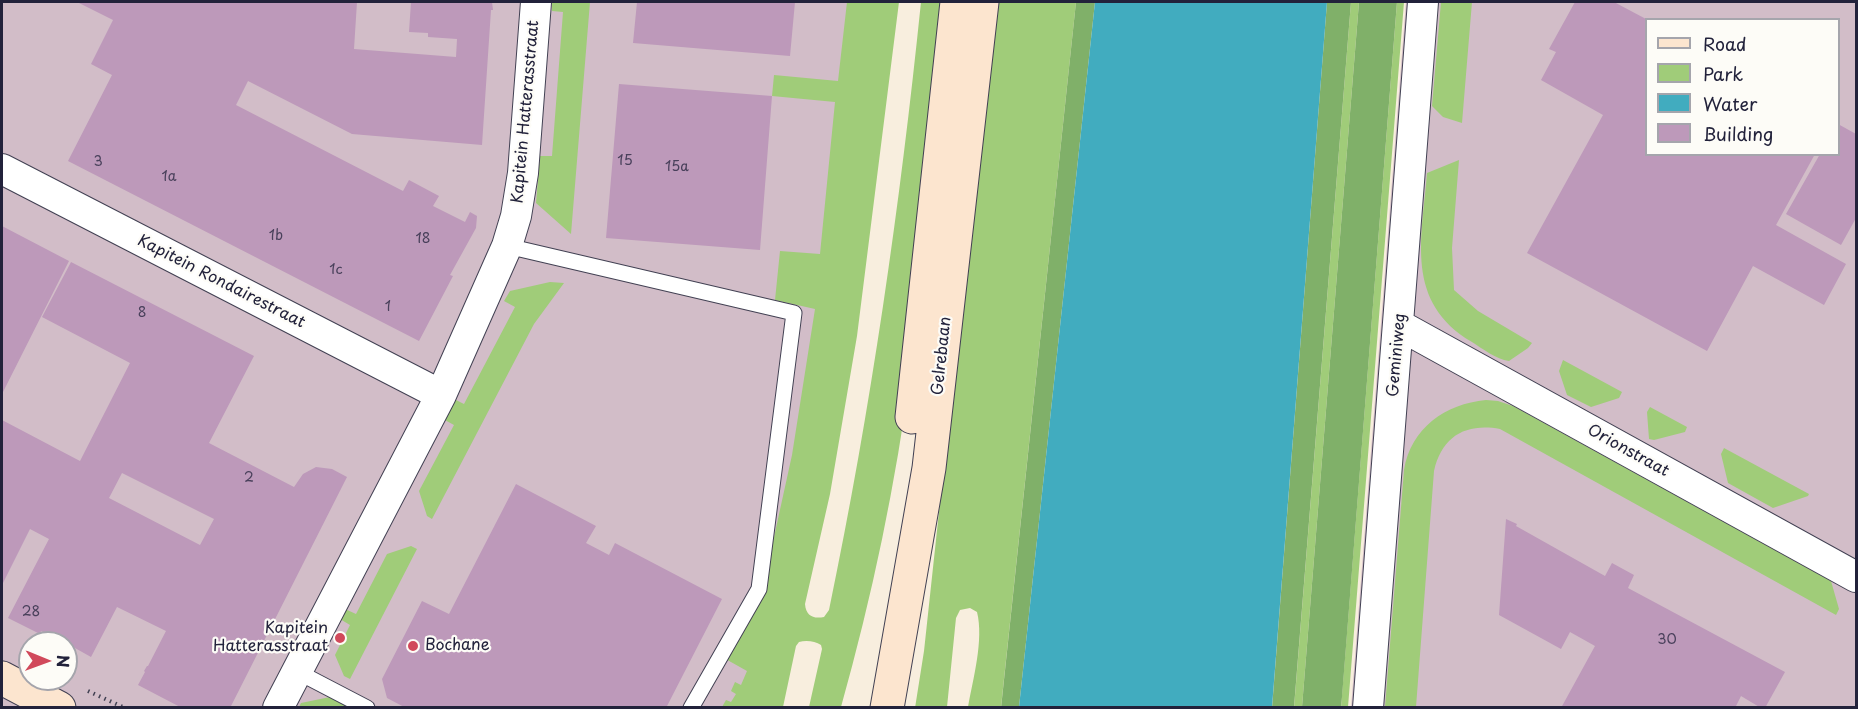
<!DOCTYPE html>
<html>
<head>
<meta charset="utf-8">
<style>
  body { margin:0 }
  #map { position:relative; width:1858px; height:709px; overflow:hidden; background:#f8eede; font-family:"Playpen Sans",sans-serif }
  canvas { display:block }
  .frame { position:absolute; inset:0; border:3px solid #22223b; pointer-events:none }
  .legend { position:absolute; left:1645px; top:18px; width:195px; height:138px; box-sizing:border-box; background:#fdfcf7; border:2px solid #a5a5ac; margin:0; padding:8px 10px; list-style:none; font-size:18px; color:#22223b }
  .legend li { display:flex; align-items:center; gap:12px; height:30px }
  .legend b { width:30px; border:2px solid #a5a5ac }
  .north { position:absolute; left:18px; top:631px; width:60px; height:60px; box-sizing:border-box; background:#fdfcf7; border:2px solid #a5a5ac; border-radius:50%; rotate:91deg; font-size:16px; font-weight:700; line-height:24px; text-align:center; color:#22223b }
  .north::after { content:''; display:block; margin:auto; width:21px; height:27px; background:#d1495b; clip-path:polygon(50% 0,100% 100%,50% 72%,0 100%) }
</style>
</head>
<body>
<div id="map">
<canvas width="1858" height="709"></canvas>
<div class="frame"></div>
<ul class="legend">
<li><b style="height:8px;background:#fce5cf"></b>Road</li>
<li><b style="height:16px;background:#a0cc79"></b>Park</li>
<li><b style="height:16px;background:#41acbf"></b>Water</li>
<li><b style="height:16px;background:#bd99ba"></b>Building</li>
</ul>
<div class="north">N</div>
</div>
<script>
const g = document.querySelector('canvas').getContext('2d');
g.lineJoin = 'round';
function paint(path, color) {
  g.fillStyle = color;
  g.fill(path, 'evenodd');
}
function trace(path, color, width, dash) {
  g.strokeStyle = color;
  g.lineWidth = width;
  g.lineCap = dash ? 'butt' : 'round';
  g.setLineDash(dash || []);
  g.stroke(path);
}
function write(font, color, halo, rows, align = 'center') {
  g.font = font + ' "Playpen Sans",sans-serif';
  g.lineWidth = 4.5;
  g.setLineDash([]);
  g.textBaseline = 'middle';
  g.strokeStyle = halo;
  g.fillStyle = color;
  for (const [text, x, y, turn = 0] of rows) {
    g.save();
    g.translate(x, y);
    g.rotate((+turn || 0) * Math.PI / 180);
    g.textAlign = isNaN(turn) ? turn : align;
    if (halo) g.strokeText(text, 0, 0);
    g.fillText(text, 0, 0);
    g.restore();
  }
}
const industrial = new Path2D(`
  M2,2H855L822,312L754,668L734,707H2ZM30,643H66V679H30Z
  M1406,2H1856V707L1351,708ZM1646,20H1838V154H1646Z`);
const green = new Path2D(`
  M552,2H590L571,234L536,203L540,156H552L563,12L552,11Z
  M847,2H899L857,336L830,494L805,604C806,616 813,619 824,617L829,610C871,409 900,206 921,2H951C938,124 927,247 911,368C896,483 872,597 841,707H809L822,649L821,645C815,641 806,640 799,642L796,646L783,707H722L726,700L731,702L736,694L731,691L735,682L741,685L747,671L722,657L767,569L792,455L815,309L775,300L780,251L820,254L835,102L772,96L774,75L838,81Z
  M994,2H1076L1001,707H968C973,679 984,640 977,612L970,608L960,610L956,618L947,707L915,708L924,651Z
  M1351,2H1359L1302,707L1294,708Z
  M1397,2H1404L1348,707L1341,708Z
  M1441,2H1472L1462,123L1443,117L1432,106Z
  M1459,160L1452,248L1454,290L1478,311L1532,343L1528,348L1509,361C1496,359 1483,349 1472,342C1404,302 1422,238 1427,173Z
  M550,282L564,283L534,324L432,519L427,516L419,491L454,425L443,419L454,399L464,404L515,307L504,301L510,291Z
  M1563,360L1622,392L1619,398L1591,407L1567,395L1559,371Z
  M1486,400L1498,401L1513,406L1831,581L1839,609L1836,615L1500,429C1466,423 1442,436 1434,471L1416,707H1385L1404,470C1411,428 1445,404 1486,400Z
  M1650,407L1687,427L1685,432L1654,440L1649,439L1647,412Z
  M1724,448L1809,494L1808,496L1773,508L1728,483L1721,454Z
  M411,546L417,549L350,679L344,676L335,655L350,625L340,619L345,609L356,614L387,554Z
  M330,697L349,707H299L301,703Z`);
const forest = new Path2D(`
  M1076,2H1095L1019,707L1001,708Z
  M1327,2H1351L1294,707L1272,708Z
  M1359,2H1397L1342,697L1341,707H1302Z`);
const water = new Path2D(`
  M1095,2H1327L1272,707H1019Z`);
const building = new Path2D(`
  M77,2H357L354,49L456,57L457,39L428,37V33L409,32L411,2H492L493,10H491L482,145L352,134L248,81L236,105L403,191L409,180L439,196L433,206L465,222L470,212L477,216L476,228L450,275L453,276L419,341L68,161L112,75L91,64L113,20Z
  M637,2H795L790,56L633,43Z
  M1575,2H1614L1646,19V154H1815L1776,225L1846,264L1824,305L1753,266L1707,351L1527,253L1603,115L1541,80L1556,52L1549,49Z
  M619,84L772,96L760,250L606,238Z
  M1838,124L1856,134V218L1841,245L1786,214L1820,154H1838Z
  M2,226L69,261L2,394Z
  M71,262L254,356L209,443L294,487L303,474L316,467L332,469L347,477L230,708H182L138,685L145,672L144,671L147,666H148L166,631L117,607L91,657L66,643L41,631L40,634L8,618L49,539L30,529L2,585V420L80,461L130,363L42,317ZM122,473L214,519L200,545L109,498Z
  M516,484L596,526L586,543L609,555L615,543L722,599L666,708H406L387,698L382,679L422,601L449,614Z
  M1506,519L1517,524L1516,526L1605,576L1612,563L1634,575L1628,588L1785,672L1765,708H1761L1741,696L1735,708H1561L1595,646L1570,632L1561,649L1499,615Z`);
const path = new Path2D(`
  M88,691L125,708`);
const lane = new Path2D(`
  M507,246L794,313L759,589L691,708
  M296,671L367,708`);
const street = new Path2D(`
  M2,169L441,395
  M1399,325L1856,577
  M278,708L441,395L507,246L516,216L523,173L536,2
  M1368,708L1423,2`);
const secondary = new Path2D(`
  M912,417L957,2
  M2,678L59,708
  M887,708L929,468L982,2`);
const markers = [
  [340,638,6,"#d1495b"],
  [413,646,6,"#d1495b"]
];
const numberNames = [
  ["15",625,161],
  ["3",98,162],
  ["15a",677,167],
  ["1a",169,177],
  ["1b",276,236],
  ["18",423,239],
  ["1c",336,270],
  ["1",388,307],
  ["8",142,313],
  ["2",249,478],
  ["28",31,612],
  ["30",1667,640]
];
const streetNames = [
  ["Kapitein Hatterasstraat",526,112,-85],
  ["Kapitein Rondairestraat",221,282,27],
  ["Geminiweg",1397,355,-85],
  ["Gelrebaan",942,356,-84],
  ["Orionstraat",1628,451,29]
];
const poiNames = [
  ["Kapitein",328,629],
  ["Hatterasstraat",328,647],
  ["Bochane",425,646,"left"]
];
paint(industrial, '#d2bdc8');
paint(green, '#a0cc79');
paint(forest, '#80b069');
paint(water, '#41acbf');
paint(building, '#bd99ba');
trace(lane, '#424153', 17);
trace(street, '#424153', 32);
trace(secondary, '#424153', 35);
trace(path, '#424153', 4, [1.5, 4.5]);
trace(lane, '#fff', 15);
trace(street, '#fff', 30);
trace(secondary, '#fce5cf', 33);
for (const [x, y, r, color] of markers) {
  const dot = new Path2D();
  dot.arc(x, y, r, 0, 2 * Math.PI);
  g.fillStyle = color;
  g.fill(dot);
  trace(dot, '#fdfcf7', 2);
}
write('14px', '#49405b', null, numberNames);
write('16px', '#22223b', '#fdfcf7', streetNames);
write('16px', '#22223b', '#fdfcf7', poiNames, 'right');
</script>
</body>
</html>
